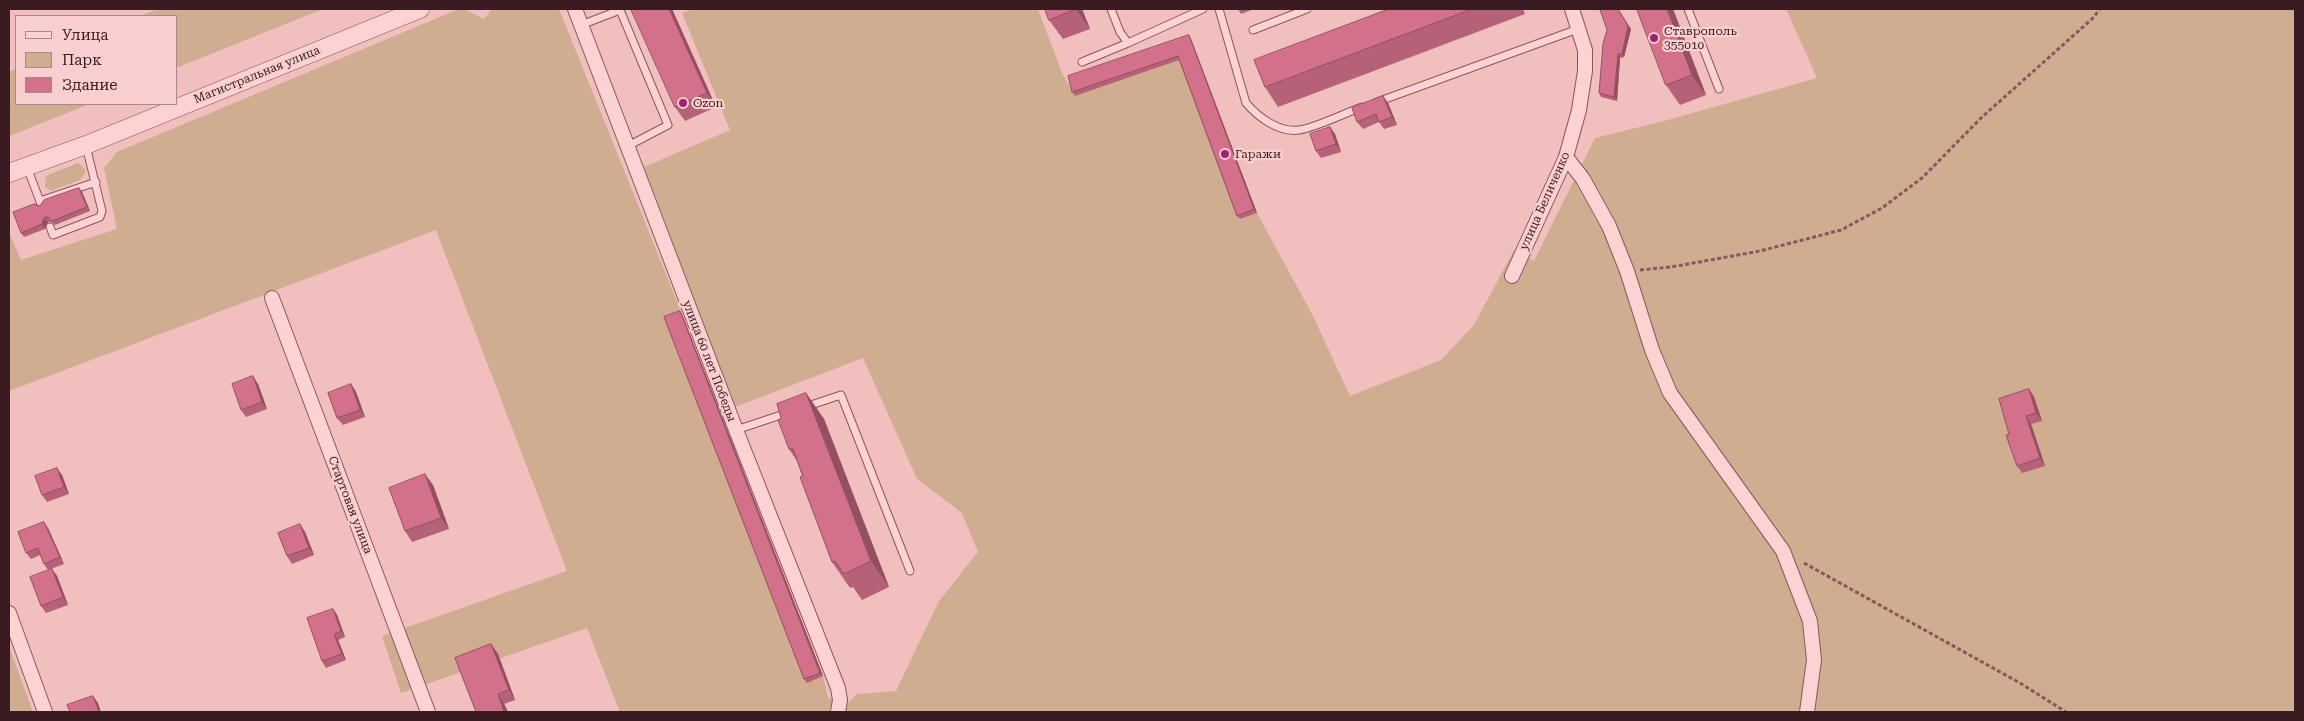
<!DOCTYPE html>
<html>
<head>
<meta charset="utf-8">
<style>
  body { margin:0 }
  #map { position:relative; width:2304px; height:721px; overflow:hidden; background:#f1bfbe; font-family:"Roboto Serif",serif }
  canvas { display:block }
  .frame { position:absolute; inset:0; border:10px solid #391b21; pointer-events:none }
  .legend { position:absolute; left:15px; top:15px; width:162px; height:90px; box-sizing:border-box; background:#f8cfce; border:1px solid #ac8789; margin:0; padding:6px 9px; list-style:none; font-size:15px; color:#391b21 }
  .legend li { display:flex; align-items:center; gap:10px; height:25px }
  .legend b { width:25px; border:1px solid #ac8789 }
</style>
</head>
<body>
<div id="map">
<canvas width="2304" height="721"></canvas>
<div class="frame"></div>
<ul class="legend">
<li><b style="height:6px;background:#fcd2d2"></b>Улица</li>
<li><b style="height:14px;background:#d0ac91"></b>Парк</li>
<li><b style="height:14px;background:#d3718b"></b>Здание</li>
</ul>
</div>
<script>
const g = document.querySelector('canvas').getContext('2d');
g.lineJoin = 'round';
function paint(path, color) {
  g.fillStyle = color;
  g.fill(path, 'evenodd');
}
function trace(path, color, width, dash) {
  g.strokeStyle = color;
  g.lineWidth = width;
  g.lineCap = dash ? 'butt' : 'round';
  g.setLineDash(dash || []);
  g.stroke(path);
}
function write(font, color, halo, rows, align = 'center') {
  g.font = font + ' "Roboto Serif",serif';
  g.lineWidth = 4.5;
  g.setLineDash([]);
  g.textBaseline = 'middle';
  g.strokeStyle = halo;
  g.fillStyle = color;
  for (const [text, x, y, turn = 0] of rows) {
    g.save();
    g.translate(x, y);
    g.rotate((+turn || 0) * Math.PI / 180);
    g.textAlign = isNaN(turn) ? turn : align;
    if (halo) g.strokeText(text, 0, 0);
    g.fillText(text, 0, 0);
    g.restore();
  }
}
const green = new Path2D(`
  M158,9H323L176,68V16H141Z
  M459,9H464L484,19L492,9H559L682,314L667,320L807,682L823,676L828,698L849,702L857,694L896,691L939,601L978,552L962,513L917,479L863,358L735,407L644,167L730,130L682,13L693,9H1038L1062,73L1075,96L1180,59L1239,219L1257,213L1313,316L1350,396L1441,360L1474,325L1514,250L1534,261L1595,138L1664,121L1817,78L1786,9H2295V712H620L587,628L401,693L382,636L567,571L436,230L9,391V233L21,260L117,229L104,168L117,152Z
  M16,69V104H89L9,136V72Z
  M78,163L85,169V173L80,180L51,191L45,187L46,176Z
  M9,647L33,712H9Z`);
const path = new Path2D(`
  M1640,270L1671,267L1760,251L1841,230L1882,208L1922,178L1981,118L2093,18L2100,9
  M1804,563L2020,683L2066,712`);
const service = new Path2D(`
  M1111,9L1120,32L1128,43L1203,9
  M1219,9L1246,103C1258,117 1279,133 1299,130C1315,128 1345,113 1362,107
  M1688,9L1719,89
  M581,25L620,10L668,125L628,146
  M1253,30L1307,9
  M1082,62L1128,43
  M1377,102L1578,29
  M27,167L41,204
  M40,201L96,182
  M50,227L53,235L100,217L102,211L86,146
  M805,407L841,395L910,571
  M736,430L787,413`);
const minor = new Path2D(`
  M575,9L736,430L838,688L840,700L838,712
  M1566,157L1583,179L1609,226L1627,271L1652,350L1670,393L1783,551L1810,621L1814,660L1807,712
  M1512,276L1566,157L1579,110L1585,71V50L1572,9
  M272,298L428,712
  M9,613L45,712`);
const tertiary = new Path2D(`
  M9,173L86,145L420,9`);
const wall = new Path2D(`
  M672,9L716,107L685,121L675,107Z
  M1045,9H1082L1090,29L1063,39L1049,20Z
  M1238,9H1254L1241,14Z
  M1389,9H1523L1525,14L1278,107L1265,87Z
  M1637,9H1673L1706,95L1680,105L1666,85Z
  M1631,29L1624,57L1620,58L1617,101L1601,97L1599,93L1607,30Z
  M1191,39L1257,213L1240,219L1237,216L1179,60L1075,96L1072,92Z
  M1383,96L1388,103L1397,125L1384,129L1379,122L1363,129L1357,122Z
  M1330,127L1335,134L1341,152L1321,158L1316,151Z
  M79,188L82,192L90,211L55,225L51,222H48L45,229L24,237L21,233L40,206Z
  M682,314L823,676L807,683L804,679Z
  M258,384L267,409L246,417L241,410Z
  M351,384L356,392L365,417L343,425L337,418Z
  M2029,389L2034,397L2042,421L2031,424L2045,466L2022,473L2017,466L2009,434Z
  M806,393L824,419L889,587L862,600L853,587L850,588L832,562L797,461L789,449L781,418Z
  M62,475L69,494L47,502L42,495Z
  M433,485L449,529L412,542L405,531Z
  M300,524L305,532L314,555L292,564L287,556Z
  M48,528L64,564L48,570L44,564L40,555L31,559L26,553Z
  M52,569L57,576L68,605L46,613L41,606Z
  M333,609L337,615L345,637L338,640L346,660L326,668L322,661Z
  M491,644L498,654L515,700L504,704L508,712H476Z`);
const shadedWall = new Path2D(`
  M669,9H672L716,107L707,93Z
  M1076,9H1082L1090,29Z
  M1618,9L1631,29L1624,57L1622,54Z
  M1667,9H1673L1706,95L1692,75Z
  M1189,35L1191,39L1257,213L1254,209Z
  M1618,54L1620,58L1617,101L1614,97Z
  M1383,96L1388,103L1397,125L1392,117Z
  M1330,127L1335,134L1341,152L1336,144Z
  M79,188L82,192L90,211L87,207Z
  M44,218L48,222L45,229L42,224Z
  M680,311L682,314L823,676L820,673Z
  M253,376L258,384L267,409L262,402Z
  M351,384L356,392L365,417L360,410Z
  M2029,389L2034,397L2042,421L2036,413Z
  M806,393L824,419L889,587L871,561Z
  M2026,416L2031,424L2045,466L2040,458Z
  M57,468L62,475L69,494L64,487Z
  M425,474L433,485L449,529L441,518Z
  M44,522L48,528L64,564L60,557Z
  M300,524L305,532L314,555L309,548Z
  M52,569L57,576L68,605L63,597Z
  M333,609L337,615L345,637L341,631Z
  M334,634L338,640L346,660L342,654Z
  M491,644L498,654L515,700L509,690Z
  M498,694L504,704L508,712H504Z
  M93,696L98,703L101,712H99Z`);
const building = new Path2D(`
  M631,9H669L707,93L675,107Z
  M1045,9H1076L1049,20Z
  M1389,9H1472L1265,87L1254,60Z
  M1600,9H1618L1628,26L1622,54H1618L1614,97L1599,93L1603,44L1607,30Z
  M1637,9H1667L1692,75L1666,85Z
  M1189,35L1254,209L1237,216L1178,56L1072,92L1068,76Z
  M1383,96L1392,117L1379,122L1376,114L1357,122L1352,108Z
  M1330,127L1336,144L1316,151L1310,134Z
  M79,188L87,207L52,221L48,217L44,218L42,224L21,233L13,212L34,204L40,206L44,200Z
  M680,311L820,673L804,679L664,317Z
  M253,376L262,402L241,410L232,384Z
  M351,384L360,410L337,418L328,393Z
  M2029,389L2036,413L2026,416L2040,458L2017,466L2006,435L2009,434L1999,399Z
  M806,393L871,561L844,574L835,561L832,562L800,477L803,476L793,449H789L778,420L781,418L777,404Z
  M57,468L64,487L42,495L35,476Z
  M425,474L441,518L405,531L389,488Z
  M44,522L60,557L44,564L38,548L26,553L18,532Z
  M300,524L309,548L287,556L278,533Z
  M52,569L63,597L41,606L30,577Z
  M333,609L341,631L334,634L342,654L322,661L307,618Z
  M491,644L509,690L498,694L504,712H476L455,658Z
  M93,696L99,712H70L67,705Z`);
const markers = [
  [1654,38,5,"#9f2078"],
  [683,103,5,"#9f2078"],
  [1225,154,5,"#9f2078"]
];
const poiNames = [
  ["Ставрополь",1664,31],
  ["355010",1664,45],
  ["Ozon",693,103],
  ["Гаражи",1235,154]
];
const streetNames = [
  ["Магистральная улица",257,75,-22],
  ["улица Беличенко",1545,201,-66],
  ["улица 60 лет Победы",709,361,69],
  ["Стартовая улица",350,505,69]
];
paint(green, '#d0ac91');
trace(service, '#8b555e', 9);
trace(minor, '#8b555e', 16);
trace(tertiary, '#8b555e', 19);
trace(path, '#8b555e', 3, [4, 2.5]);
trace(service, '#fcd2d2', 7);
trace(minor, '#fcd2d2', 14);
trace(tertiary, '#fcd2d2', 18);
paint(wall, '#b56178');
paint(shadedWall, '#944f61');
paint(building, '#d3718b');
trace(building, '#944f61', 1);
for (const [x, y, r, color] of markers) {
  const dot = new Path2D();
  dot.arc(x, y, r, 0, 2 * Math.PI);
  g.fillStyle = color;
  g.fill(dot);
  trace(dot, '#f8cfce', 2);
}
write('12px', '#391b21', '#f8cfce', poiNames, 'left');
write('12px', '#391b21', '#f8cfce', streetNames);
</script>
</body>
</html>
